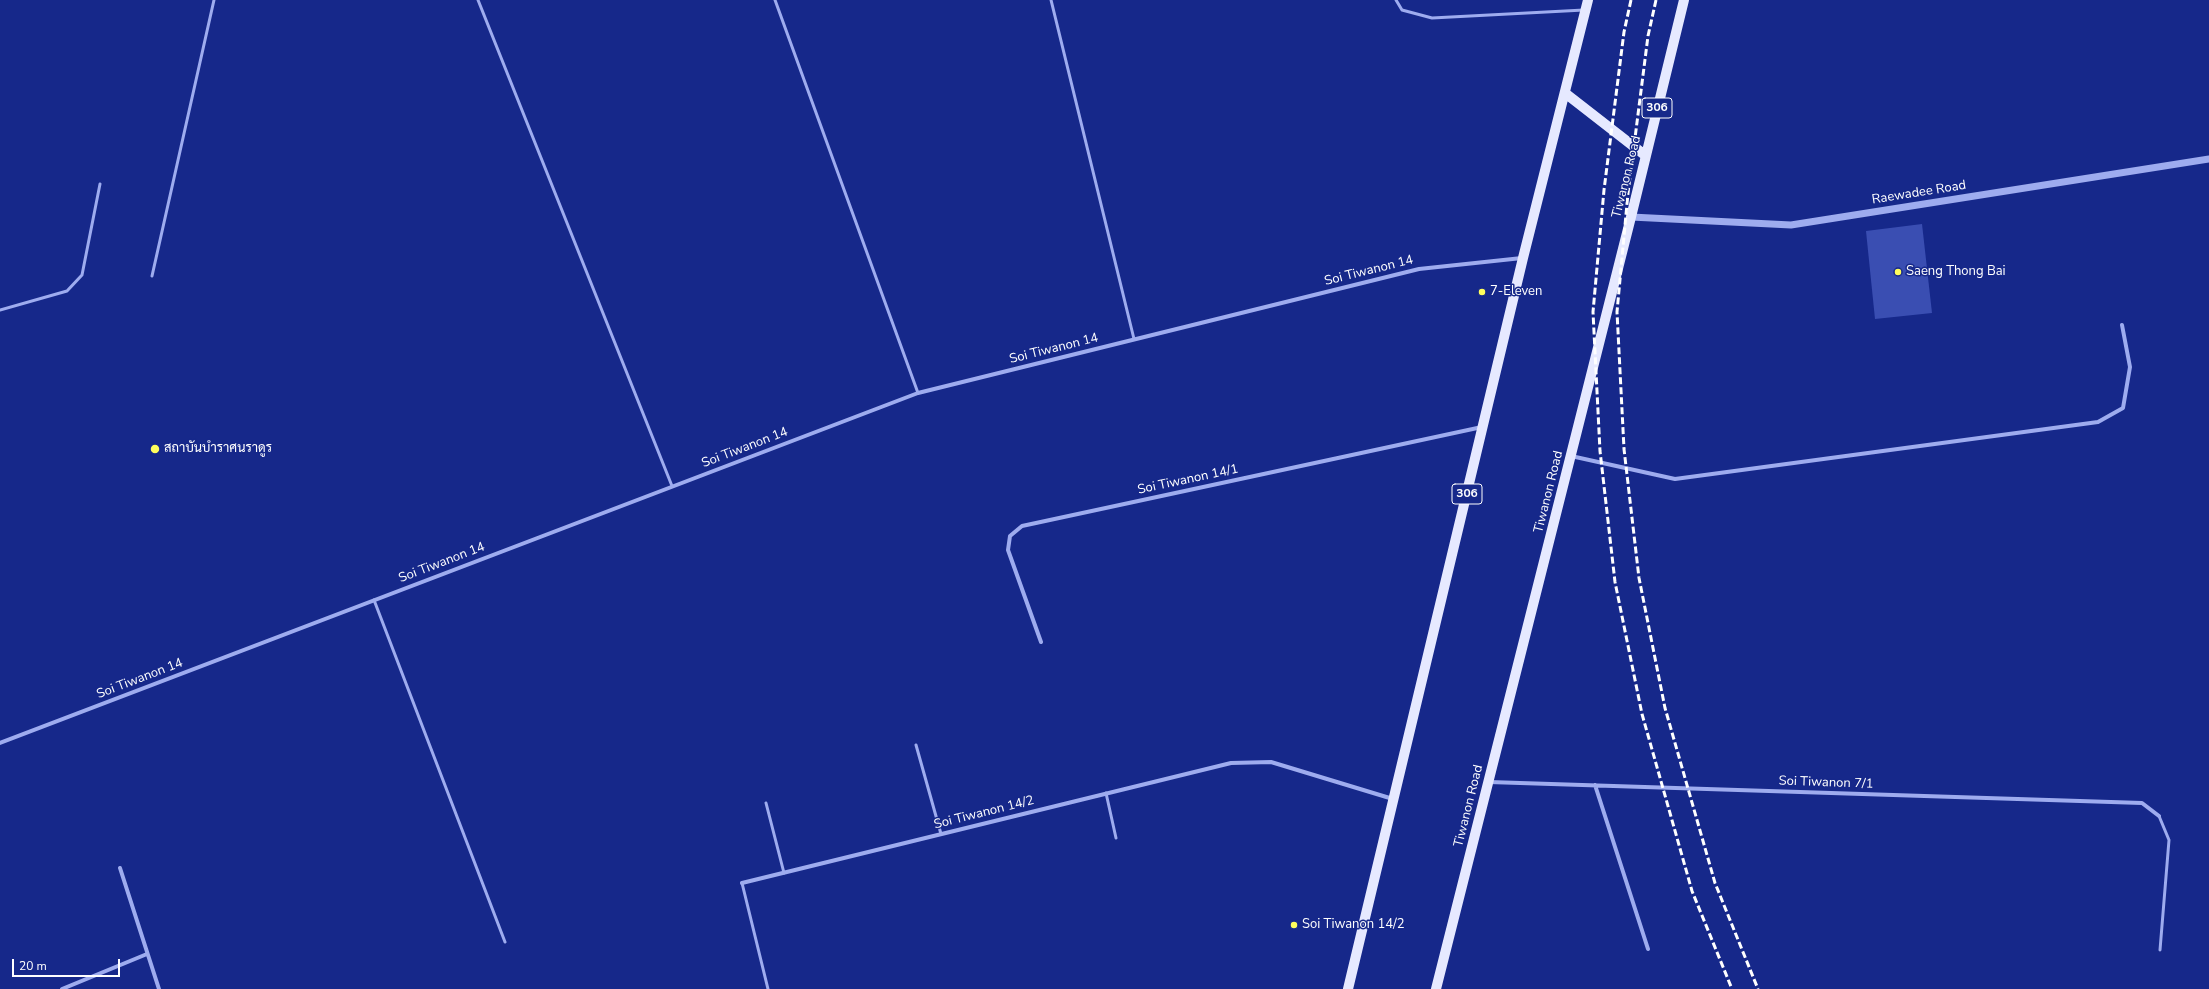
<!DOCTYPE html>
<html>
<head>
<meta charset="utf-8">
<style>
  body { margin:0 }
  #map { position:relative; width:2209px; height:989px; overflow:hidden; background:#16288a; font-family:"Nunito Sans",sans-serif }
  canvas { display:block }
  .scale { position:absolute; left:12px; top:959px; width:108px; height:18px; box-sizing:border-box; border:2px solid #fff; border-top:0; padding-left:5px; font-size:12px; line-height:14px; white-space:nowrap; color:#fff; -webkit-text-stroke:3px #16288a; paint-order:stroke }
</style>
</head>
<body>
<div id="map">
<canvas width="2209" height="989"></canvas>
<div class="scale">20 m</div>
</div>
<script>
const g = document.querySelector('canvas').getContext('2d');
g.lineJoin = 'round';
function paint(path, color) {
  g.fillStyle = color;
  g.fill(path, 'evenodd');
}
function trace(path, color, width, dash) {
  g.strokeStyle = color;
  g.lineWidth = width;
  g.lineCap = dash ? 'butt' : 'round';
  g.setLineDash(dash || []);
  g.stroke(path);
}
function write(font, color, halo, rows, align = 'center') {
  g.font = font + ' "Nunito Sans",Sarabun,sans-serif';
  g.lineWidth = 3;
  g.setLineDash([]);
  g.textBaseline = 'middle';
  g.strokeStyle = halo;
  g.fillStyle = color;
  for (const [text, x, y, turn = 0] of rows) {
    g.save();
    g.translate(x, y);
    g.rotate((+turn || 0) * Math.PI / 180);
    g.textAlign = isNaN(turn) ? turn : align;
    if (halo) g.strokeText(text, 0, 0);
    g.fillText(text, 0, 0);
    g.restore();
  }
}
const building = new Path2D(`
  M1922,224L1932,313L1875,319L1866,231Z`);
const service = new Path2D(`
  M478,0L672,486
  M775,0L918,393
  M1051,0L1134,339
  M1396,0L1402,10L1432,18L1584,10
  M152,276L214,0
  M0,310L67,291L82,275L100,184
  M374,600L505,942
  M916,745L941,834
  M1106,793L1116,838
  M766,803L784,873
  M2159,816L2169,840L2160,950
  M742,883L768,989`);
const minor = new Path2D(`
  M1571,456L1675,479L2098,422L2123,408L2130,367L2122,325
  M1041,642L1008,550L1010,536L1022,526L1482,427
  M0,743L918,393L1419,269L1522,258
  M1489,782L2142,803L2159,816
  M1595,785L1648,949
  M120,868L159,989
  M742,883L1231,763L1271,762L1393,799
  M62,989L147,954`);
const tertiary = new Path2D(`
  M1631,217L1791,225L2209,159`);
const primary = new Path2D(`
  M1565,93L1646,156
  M1348,989L1523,258L1588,0
  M1436,989L1631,217L1684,0`);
const rail = new Path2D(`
  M1631,0L1624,32L1604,190L1593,312L1600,451L1615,582L1642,714L1692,891L1732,989
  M1656,0L1648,36L1628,193L1617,312L1624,449L1639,578L1665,708L1715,883L1758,989`);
const markers = [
  [1898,272,4,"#fffe5c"],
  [1482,292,4,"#fffe5c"],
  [155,449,5,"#fffe5c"],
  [1294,925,4,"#fffe5c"]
];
const shields = [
  [1657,108,30],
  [1467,494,30]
];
const shieldNames = [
  ["306",1657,108],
  ["306",1467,494]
];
const streetNames = [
  ["Tiwanon Road",1627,177,-76],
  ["Raewadee Road",1919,193,-9],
  ["Soi Tiwanon 14",1369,271,-14],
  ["Soi Tiwanon 14",1054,349,-14],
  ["Soi Tiwanon 14",745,448,-21],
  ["Soi Tiwanon 14/1",1188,480,-12],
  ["Tiwanon Road",1549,492,-76],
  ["Soi Tiwanon 14",442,563,-21],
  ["Soi Tiwanon 14",140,679,-21],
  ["Soi Tiwanon 7/1",1826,783,2],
  ["Tiwanon Road",1469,806,-76],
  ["Soi Tiwanon 14/2",984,813,-14]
];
const poiNames = [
  ["Saeng Thong Bai",1906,272],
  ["7-Eleven",1490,292],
  ["สถาบันบำราศนราดูร",164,449],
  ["Soi Tiwanon 14/2",1302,925]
];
paint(building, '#3a4eb2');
trace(service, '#9eacef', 3);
trace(minor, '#9eacef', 4);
trace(tertiary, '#9eacef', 7);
trace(primary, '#e6e9ff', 10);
trace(rail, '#fff', 3, [7, 3]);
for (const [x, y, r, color] of markers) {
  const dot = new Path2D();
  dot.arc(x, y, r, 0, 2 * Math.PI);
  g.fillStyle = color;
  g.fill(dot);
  trace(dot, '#16288a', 1.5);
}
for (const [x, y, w] of shields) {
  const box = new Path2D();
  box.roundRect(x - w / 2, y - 10, w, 20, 3);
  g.fillStyle = '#16288a';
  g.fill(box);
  trace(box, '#fff', 1);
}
write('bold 12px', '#fff', null, shieldNames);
write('13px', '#fff', '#16288a', streetNames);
write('13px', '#fff', '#16288a', poiNames, 'left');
</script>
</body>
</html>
